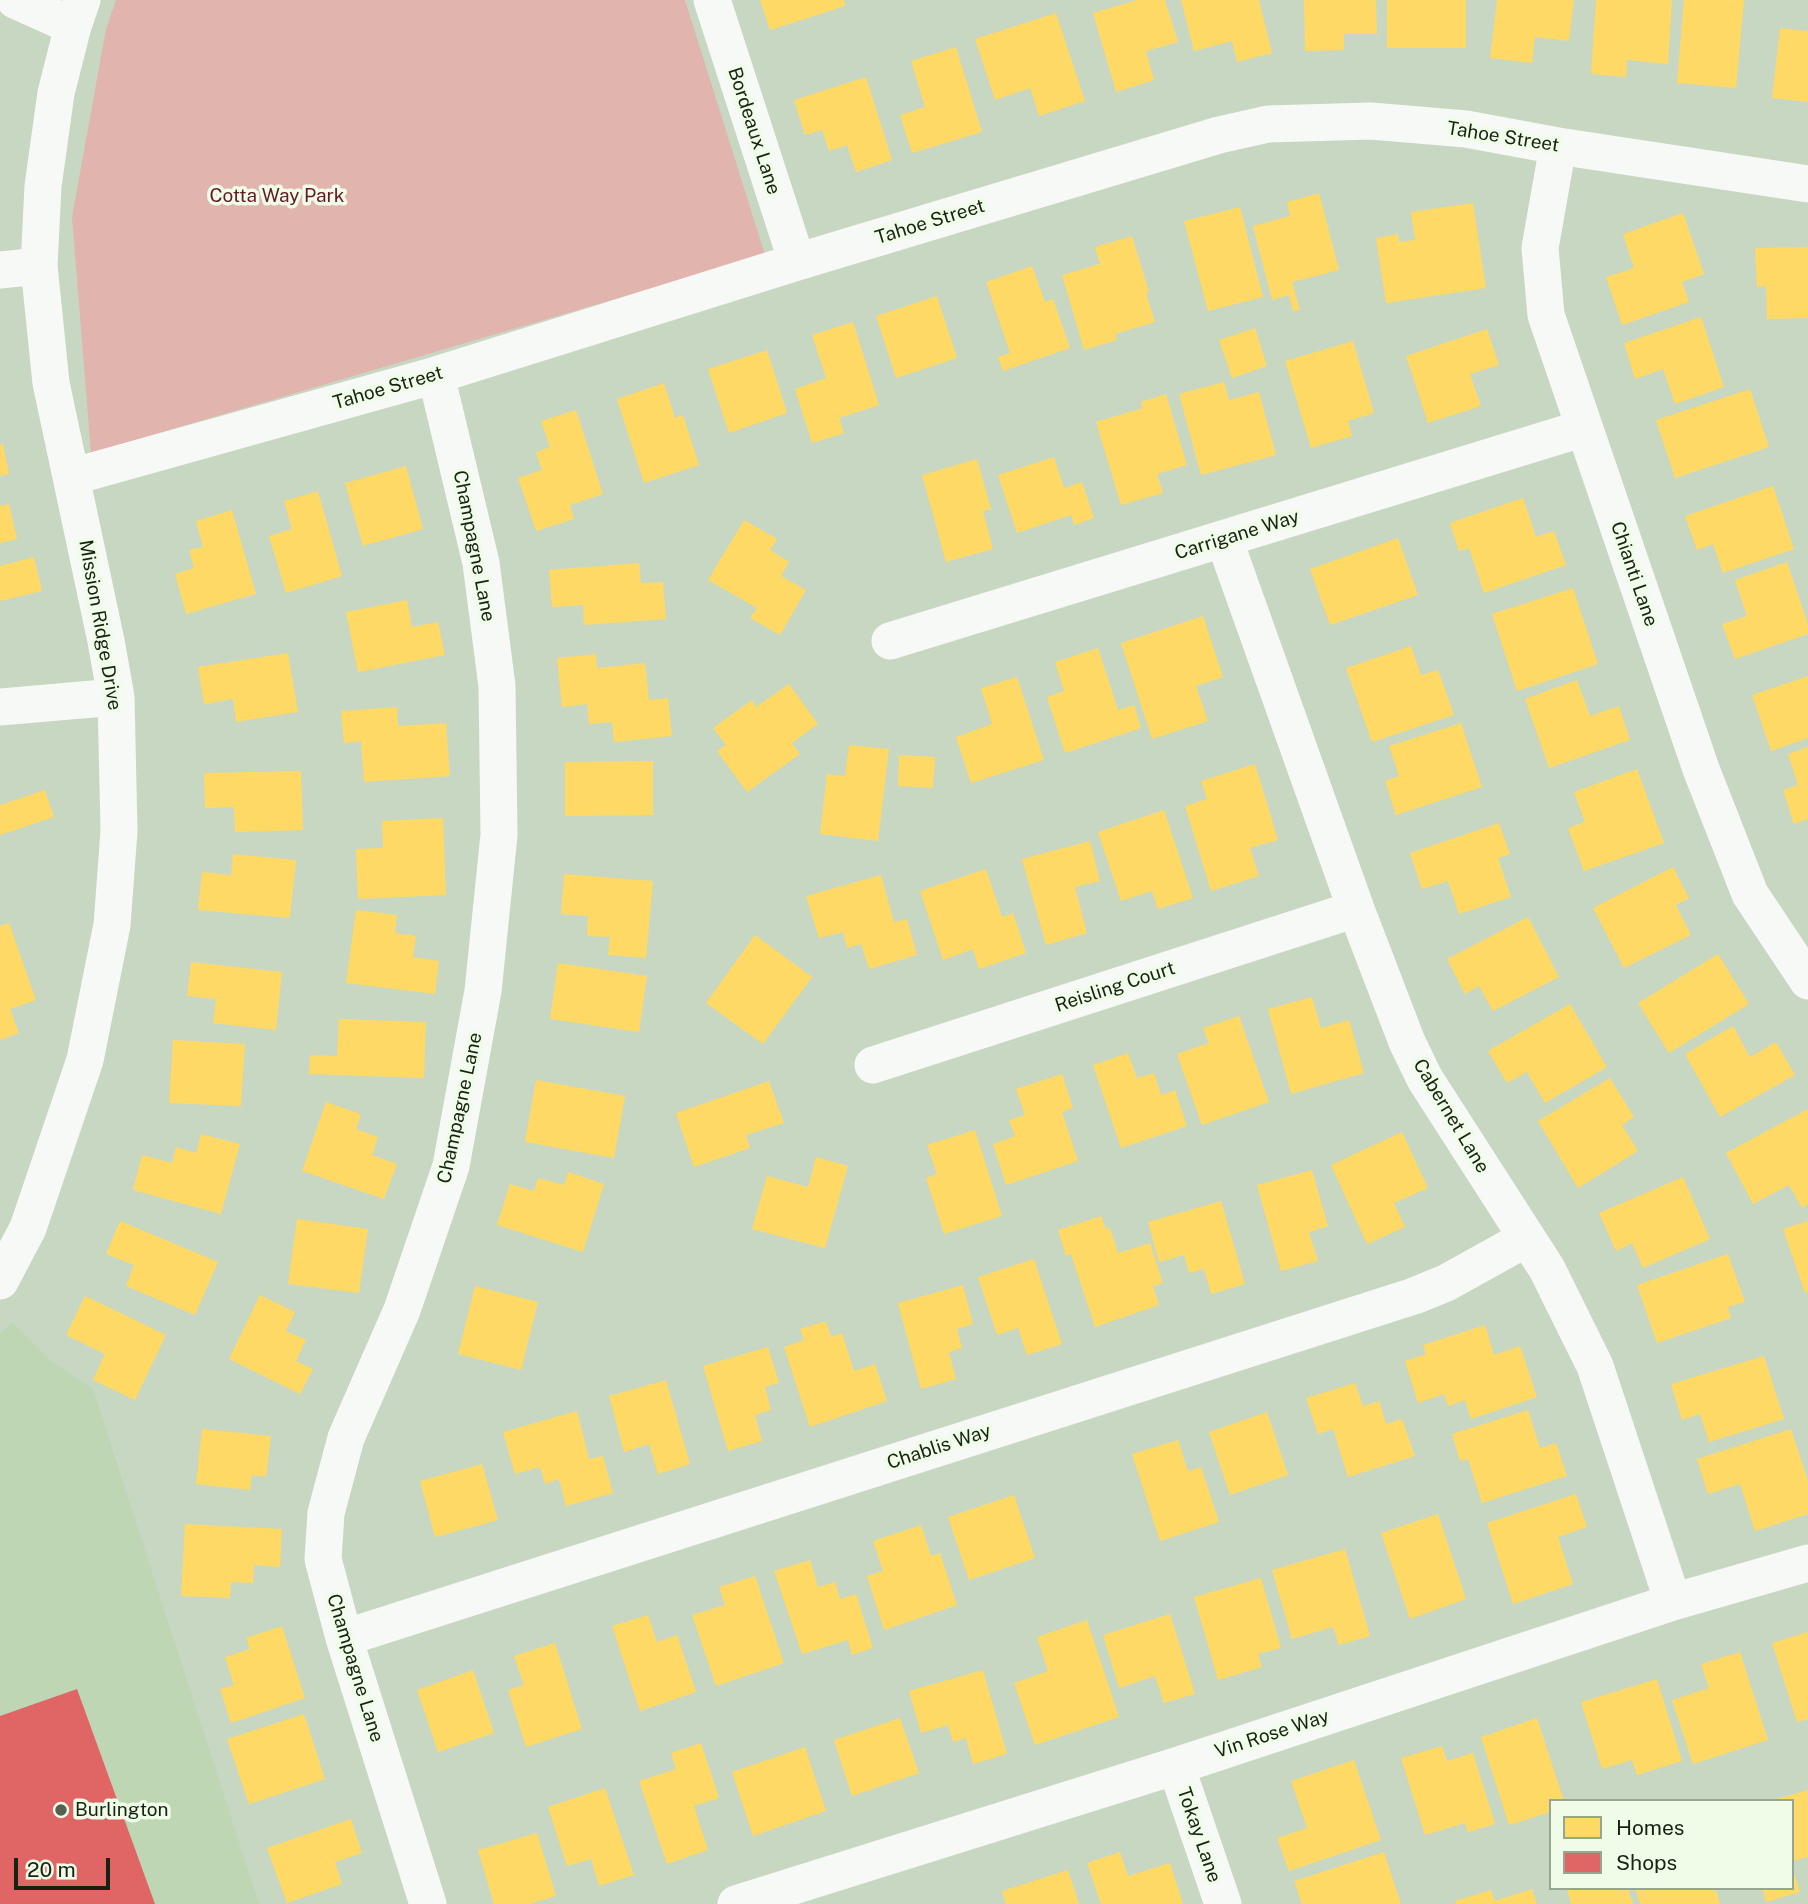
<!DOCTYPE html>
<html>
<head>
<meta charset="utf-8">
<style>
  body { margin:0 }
  #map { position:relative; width:1808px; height:1904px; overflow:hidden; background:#c8d7c1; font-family:"Public Sans",sans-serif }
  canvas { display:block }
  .legend { position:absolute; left:1549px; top:1799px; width:245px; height:91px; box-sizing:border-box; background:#eefce8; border:2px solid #98a593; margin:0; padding:9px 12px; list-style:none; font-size:21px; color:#182213 }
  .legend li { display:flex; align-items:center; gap:14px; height:35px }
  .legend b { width:35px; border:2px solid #98a593 }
  .scale { position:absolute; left:14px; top:1858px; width:96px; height:32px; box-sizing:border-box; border:4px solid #182213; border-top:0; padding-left:9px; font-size:21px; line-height:24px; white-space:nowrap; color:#182213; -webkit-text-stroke:5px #eefce8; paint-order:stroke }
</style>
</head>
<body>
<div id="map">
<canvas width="1808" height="1904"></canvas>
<ul class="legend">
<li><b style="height:19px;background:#ffd966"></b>Homes</li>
<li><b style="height:19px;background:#e06666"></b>Shops</li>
</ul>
<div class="scale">20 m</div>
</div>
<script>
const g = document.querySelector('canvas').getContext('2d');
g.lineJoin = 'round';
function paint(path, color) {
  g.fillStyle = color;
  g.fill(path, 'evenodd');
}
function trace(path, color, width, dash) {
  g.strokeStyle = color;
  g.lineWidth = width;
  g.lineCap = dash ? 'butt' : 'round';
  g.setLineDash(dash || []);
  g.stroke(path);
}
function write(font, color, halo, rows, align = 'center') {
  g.font = font + ' "Public Sans",sans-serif';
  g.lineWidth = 7;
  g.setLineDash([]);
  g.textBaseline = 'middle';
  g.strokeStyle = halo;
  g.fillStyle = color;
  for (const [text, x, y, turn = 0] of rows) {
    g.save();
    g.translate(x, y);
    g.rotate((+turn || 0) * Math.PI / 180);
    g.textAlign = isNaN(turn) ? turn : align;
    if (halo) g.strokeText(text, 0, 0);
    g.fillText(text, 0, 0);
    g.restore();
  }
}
const built = new Path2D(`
  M12,1322L50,1360L93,1389L259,1904H0V1334Z`);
const green = new Path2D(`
  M116,0H685L765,255L91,453L72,217L106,29Z`);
const homes = new Path2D(`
  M760,0H844L845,6L770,30Z
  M1137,0H1165L1178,42L1146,51L1154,80L1116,92L1093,13Z
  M1181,0H1259L1272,53L1237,62L1232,41L1194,51Z
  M1304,0H1376L1377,34H1344V50L1305,51Z
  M1387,0H1466V48H1387Z
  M1497,0H1574L1569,41L1535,37L1532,63L1490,58Z
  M1596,0H1672L1668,64L1627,60L1626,77L1591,74Z
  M1684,0H1744L1736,88L1677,83Z
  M1056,13L1085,101L1039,116L1030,88L995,100L975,39Z
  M1780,28L1808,31V102L1772,98Z
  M956,47L982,132L912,153L900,115L925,107L911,61Z
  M866,77L892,160L856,172L847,145L829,151L822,130L805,135L794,100Z
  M1319,193L1339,270L1292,282L1300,310L1293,311L1289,295L1272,300L1253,226L1290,216L1287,202Z
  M1473,203L1486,288L1386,303L1376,238L1398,234L1399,242L1415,240L1411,212Z
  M1240,207L1263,297L1208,311L1184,221Z
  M1683,213L1704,274L1682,282L1689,302L1622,325L1606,277L1634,268L1623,234Z
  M1132,236L1149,292L1146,293L1155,322L1115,334L1117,340L1084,350L1062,275L1100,264L1095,247Z
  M1808,247V318L1767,319L1766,286L1757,287L1755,248Z
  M1032,266L1045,302L1053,299L1070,348L1003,371L998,357L1010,353L986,282Z
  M937,296L957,358L896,378L876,316Z
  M1701,317L1724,387L1675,404L1663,369L1635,379L1624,343Z
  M853,322L879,405L839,418L844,433L812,443L795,389L826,378L812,335Z
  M1255,328L1267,366L1232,378L1219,340Z
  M1487,329L1499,365L1470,374L1481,406L1428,423L1406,356Z
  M1353,341L1374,413L1348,421L1352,436L1311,448L1285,361Z
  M767,350L787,413L729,433L708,369Z
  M1224,382L1229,400L1259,392L1276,455L1201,475L1179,394Z
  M664,383L675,418L683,415L699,465L644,483L617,399Z
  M1750,389L1769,447L1675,478L1656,420Z
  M1166,394L1187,465L1157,474L1163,493L1121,505L1096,422L1143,408L1141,402Z
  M576,410L603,494L570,505L574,519L536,531L518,478L542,470L536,452L550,447L541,421Z
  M3,444L9,474L0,476V445Z
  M1054,457L1064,488L1082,482L1094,518L1074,525L1071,515L1017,533L998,475Z
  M977,459L991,509L983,511L993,549L946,562L922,475Z
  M406,466L423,529L363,546L345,483Z
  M1773,486L1794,549L1723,573L1713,544L1697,550L1685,516Z
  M318,491L342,576L286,593L269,536L292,529L284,501Z
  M1523,498L1536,537L1554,531L1566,565L1484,593L1469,548L1459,551L1450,523Z
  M9,504L17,539L0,543V506Z
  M232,510L256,594L186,614L175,574L194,568L189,550L203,547L196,521Z
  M744,520L777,539L770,550L789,562L781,576L806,590L780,635L750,618L757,608L708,580Z
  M1398,538L1418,595L1330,625L1310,569Z
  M34,557L42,591L0,601V566Z
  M1787,562L1808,624V634L1735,659L1722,624L1747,616L1735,580Z
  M639,563L641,583L663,582L666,619L584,625L583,605L552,607L549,570Z
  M1573,588L1598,664L1517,691L1492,614Z
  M407,600L412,627L438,622L445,655L358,672L346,612Z
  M1203,616L1223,677L1196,686L1208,721L1152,739L1121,643Z
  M1411,646L1421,675L1438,670L1454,715L1372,742L1346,668Z
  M1098,648L1118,710L1134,705L1141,728L1065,753L1047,697L1064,691L1055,662Z
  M288,653L298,712L236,722L233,699L204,704L198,667Z
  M596,654L597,668L645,663L649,700L668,698L672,736L614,742L612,722L589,724L587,704L562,707L557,658Z
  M1808,676V738L1771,751L1752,695Z
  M1017,677L1044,760L971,783L956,737L992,724L981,688Z
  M1577,680L1590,716L1619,706L1630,740L1549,768L1525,699Z
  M789,684L818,724L792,743L800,754L747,792L717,751L726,745L713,728L752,700L756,707Z
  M397,707L398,726L446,723L450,776L364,782L361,741L344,743L341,711Z
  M1461,723L1482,787L1396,815L1385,781L1399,776L1389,746Z
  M849,745L889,749L878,841L820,834L827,774L845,776Z
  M1808,747V819L1794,824L1783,790L1798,785L1788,754Z
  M899,755L935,757L933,788L898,786Z
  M653,761V815L565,816V762Z
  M1255,764L1278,840L1250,848L1259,876L1211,891L1185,806L1207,799L1201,781Z
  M1637,769L1664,843L1584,871L1568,828L1585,822L1574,792Z
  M301,771L303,830L235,832L234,807L205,808L204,773Z
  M45,790L54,817L0,835V805Z
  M1164,810L1193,898L1158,909L1152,891L1121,901L1098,832Z
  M443,818L446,895L358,899L356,849L383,848L382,821Z
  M1499,823L1510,854L1498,858L1511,897L1459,914L1448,881L1422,889L1410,853Z
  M1090,841L1100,881L1075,887L1087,933L1046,945L1022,859Z
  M233,854L296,860L290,918L198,910L202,872L231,875Z
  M1673,867L1689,898L1676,905L1691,935L1624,968L1593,908Z
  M986,869L1002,917L1013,913L1026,953L979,969L973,949L943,960L920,891Z
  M564,874L653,881L646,958L608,955L610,937L587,936L588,916L561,914Z
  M881,875L894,922L907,919L917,955L869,969L861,944L847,948L843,932L819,938L806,896Z
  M356,910L397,915L395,933L416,936L413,957L439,961L435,994L346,983Z
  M1528,917L1559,977L1493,1011L1479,986L1465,994L1447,959Z
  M9,923L36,1000L10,1009L19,1033L0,1040V926Z
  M755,935L812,977L763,1044L706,1003Z
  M1718,954L1749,1004L1669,1053L1638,1003Z
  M191,962L282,972L276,1030L213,1023L216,999L187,996Z
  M558,963L647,976L639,1032L550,1019Z
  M1312,997L1321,1028L1349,1020L1364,1073L1291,1094L1268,1009Z
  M1570,1004L1607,1067L1545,1103L1527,1072L1507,1083L1488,1051Z
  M1239,1016L1269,1102L1202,1125L1177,1054L1209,1043L1203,1028Z
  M339,1019L426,1022L424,1078L309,1074L310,1055L337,1056Z
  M1733,1026L1750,1057L1776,1042L1795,1075L1720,1117L1685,1054Z
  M173,1040L245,1044L241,1106L169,1103Z
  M1128,1053L1137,1078L1154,1073L1161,1095L1175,1090L1187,1126L1121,1148L1093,1065Z
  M1062,1074L1073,1108L1062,1112L1078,1161L1006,1185L993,1144L1015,1136L1009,1120L1025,1115L1016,1089Z
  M1610,1078L1634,1117L1622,1125L1638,1151L1578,1188L1538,1121Z
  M536,1080L625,1096L614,1158L525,1142Z
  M769,1081L784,1123L746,1135L750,1148L694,1167L676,1113Z
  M326,1102L361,1114L356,1129L378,1137L372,1155L397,1164L384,1199L302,1171Z
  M1808,1109V1204L1802,1208L1789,1185L1753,1204L1726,1153Z
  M975,1130L1002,1216L944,1234L926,1178L937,1174L927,1145Z
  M1402,1132L1428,1188L1394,1203L1405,1227L1367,1244L1331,1165Z
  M201,1134L240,1144L221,1214L133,1190L142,1155L172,1163L176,1147L196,1153Z
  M816,1157L848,1166L825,1248L752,1229L767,1176L808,1187Z
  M1312,1170L1328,1226L1309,1232L1318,1261L1281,1271L1257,1185Z
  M568,1172L604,1184L583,1252L497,1225L510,1184L534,1191L538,1178L564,1185Z
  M1683,1177L1710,1239L1643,1268L1632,1243L1616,1251L1599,1213Z
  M1221,1201L1245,1284L1211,1294L1204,1269L1189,1273L1184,1255L1159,1262L1148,1222Z
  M1101,1216L1106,1229L1110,1228L1118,1253L1150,1243L1163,1283L1153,1286L1159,1305L1095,1327L1071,1254L1066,1256L1058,1230Z
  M297,1219L368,1229L359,1293L288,1284Z
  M120,1221L218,1262L195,1315L126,1286L134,1265L106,1254Z
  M1808,1221V1292L1805,1293L1783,1229Z
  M1728,1254L1745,1302L1728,1307L1731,1318L1657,1343L1637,1285Z
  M1034,1259L1062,1344L1027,1355L1018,1328L997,1335L978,1277Z
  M963,1285L973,1324L957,1329L962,1348L949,1352L956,1379L921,1389L898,1303Z
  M475,1286L538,1302L521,1370L458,1354Z
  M260,1295L295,1312L286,1331L306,1340L296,1361L313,1369L300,1394L229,1359Z
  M85,1296L166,1335L135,1400L93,1380L105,1354L66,1335Z
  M826,1321L831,1337L842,1333L854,1371L875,1364L887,1401L810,1427L784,1347L804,1340L800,1329Z
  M1485,1325L1494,1355L1520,1346L1537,1397L1471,1419L1465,1400L1448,1406L1444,1394L1418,1403L1405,1361L1426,1354L1423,1345Z
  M768,1347L779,1383L765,1387L771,1410L755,1415L762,1441L728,1451L703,1366Z
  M1764,1356L1784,1419L1709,1442L1700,1414L1682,1420L1671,1384Z
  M666,1380L690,1464L658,1474L649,1444L624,1452L609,1396Z
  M1355,1383L1363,1406L1379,1401L1386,1424L1402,1419L1415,1456L1348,1477L1333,1429L1318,1434L1306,1398Z
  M1528,1410L1540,1448L1556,1443L1567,1476L1482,1503L1468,1459L1460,1461L1452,1434Z
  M577,1411L589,1459L603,1456L613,1493L566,1506L559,1479L545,1484L540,1467L515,1474L503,1432Z
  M1267,1412L1288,1475L1230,1495L1209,1432Z
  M202,1429L271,1436L266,1477L252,1475L250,1490L196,1484Z
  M1791,1429L1808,1481V1514L1755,1531L1740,1484L1708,1494L1697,1459Z
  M1178,1440L1188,1471L1201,1467L1219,1522L1160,1541L1132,1454Z
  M482,1464L498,1520L435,1537L420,1481Z
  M1576,1494L1587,1527L1558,1537L1573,1584L1513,1604L1487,1523Z
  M1014,1495L1035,1558L969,1580L948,1517Z
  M1438,1514L1466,1599L1410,1619L1381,1533Z
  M185,1524L282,1529L280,1567L254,1565L253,1583L231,1582L230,1598L181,1596Z
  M921,1525L931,1556L940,1553L957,1605L884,1630L867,1576L883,1571L873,1541Z
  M1345,1549L1370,1636L1339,1645L1333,1627L1292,1639L1272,1570Z
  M810,1560L818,1587L835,1582L840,1599L856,1594L873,1648L852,1655L848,1640L802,1654L774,1571Z
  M755,1576L784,1663L716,1686L692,1615L725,1605L719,1587Z
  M1261,1578L1281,1648L1258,1654L1262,1667L1218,1680L1194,1597Z
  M1170,1614L1195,1694L1164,1703L1155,1676L1119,1688L1103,1635Z
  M648,1615L657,1642L677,1635L696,1692L640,1711L612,1626Z
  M1087,1620L1119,1717L1035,1745L1014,1683L1048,1671L1037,1637Z
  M282,1626L305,1698L231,1723L220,1689L234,1685L225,1657L250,1649L246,1638Z
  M1808,1632V1719L1797,1722L1772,1643Z
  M555,1643L582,1729L526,1747L508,1690L524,1685L514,1656Z
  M1740,1652L1768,1740L1693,1764L1672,1700L1709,1688L1701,1664Z
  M473,1670L494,1733L438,1752L417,1690Z
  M983,1670L1007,1754L973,1764L966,1738L953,1742L948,1725L921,1733L909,1691Z
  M1657,1679L1682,1761L1637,1775L1632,1760L1602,1769L1581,1702Z
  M304,1714L325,1779L249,1804L227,1739Z
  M900,1718L919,1773L852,1796L834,1740Z
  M1537,1718L1564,1801H1551V1812L1509,1825L1481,1737Z
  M701,1743L719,1798L694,1806L708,1850L667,1864L639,1781L676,1769L671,1753Z
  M1442,1746L1447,1761L1473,1753L1495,1824L1468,1832L1465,1823L1425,1835L1401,1758Z
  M805,1747L826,1811L753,1836L732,1772Z
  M1354,1760L1381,1840L1289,1871L1277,1838L1307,1828L1291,1781Z
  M605,1788L634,1875L599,1886L591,1859L567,1866L548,1807Z
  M1808,1790V1857L1792,1861V1801L1773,1800Z
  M351,1819L362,1853L335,1862L342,1884L287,1903L267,1848Z
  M537,1833L556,1896L529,1904H494L478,1850Z
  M1120,1852L1128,1876L1170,1863L1183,1904H1101L1087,1863Z
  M1384,1852L1401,1904H1302L1294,1881Z
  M1068,1870L1079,1904H1006L1002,1891Z
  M1793,1870L1800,1892L1766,1902L1762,1888H1792Z
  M1567,1888H1628L1633,1904H1571Z
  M1635,1888H1715L1720,1904H1640Z
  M1532,1889L1537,1904H1456L1455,1901L1491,1890L1495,1901Z`);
const shops = new Path2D(`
  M77,1689L155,1904H0V1716Z`);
const minor = new Path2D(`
  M15,0L73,26
  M712,0L797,262
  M1558,146L1540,248L1546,315L1701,769L1750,894L1808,981
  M0,270L39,266
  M71,477L436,375L797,262L1219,135L1268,124L1371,121L1466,129L1558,146L1808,184
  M1224,539L1356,909L1407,1042L1425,1079L1547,1269L1595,1366L1673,1602
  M890,641L1584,428
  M0,707L116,697
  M873,1065L1356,909
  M0,1281L28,1228L85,1060L112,925L119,831L116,697L106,641L51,383L39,266L43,186L56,93L73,26L82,0
  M344,1638L1414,1296L1446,1283L1527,1238
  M1176,1766L1223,1904
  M428,1904L344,1638L323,1559L326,1513L346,1438L402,1310L451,1166L483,991L499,835L497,686L481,563L436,375
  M736,1904L1176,1766L1673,1602L1808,1563`);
const markers = [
  [61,1810,7,"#566150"]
];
const streetNames = [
  ["Bordeaux Lane",754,131,72],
  ["Tahoe Street",1503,137,9],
  ["Tahoe Street",930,222,-17],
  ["Tahoe Street",388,388,-16],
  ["Carrigane Way",1237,535,-17],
  ["Champagne Lane",474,546,79],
  ["Chianti Lane",1634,574,71],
  ["Mission Ridge Drive",100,625,80],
  ["Reisling Court",1115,987,-18],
  ["Champagne Lane",460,1108,-78],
  ["Cabernet Lane",1451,1116,59],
  ["Chablis Way",939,1447,-18],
  ["Champagne Lane",355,1668,73],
  ["Vin Rose Way",1272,1734,-18],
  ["Tokay Lane",1199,1835,71]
];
const parkNames = [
  ["Cotta Way Park",277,196]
];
const poiNames = [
  ["Burlington",75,1810]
];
paint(built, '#bed6b3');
paint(green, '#e1b4ae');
paint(homes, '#ffd966');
paint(shops, '#e06666');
trace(minor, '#f7f9f6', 37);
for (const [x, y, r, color] of markers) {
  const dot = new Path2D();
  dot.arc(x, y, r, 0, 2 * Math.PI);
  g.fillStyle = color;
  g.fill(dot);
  trace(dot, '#eefce8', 2.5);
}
write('19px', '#182213', '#eefce8', streetNames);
write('19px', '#671826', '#eefce8', parkNames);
write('19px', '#182213', '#eefce8', poiNames, 'left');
</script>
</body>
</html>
